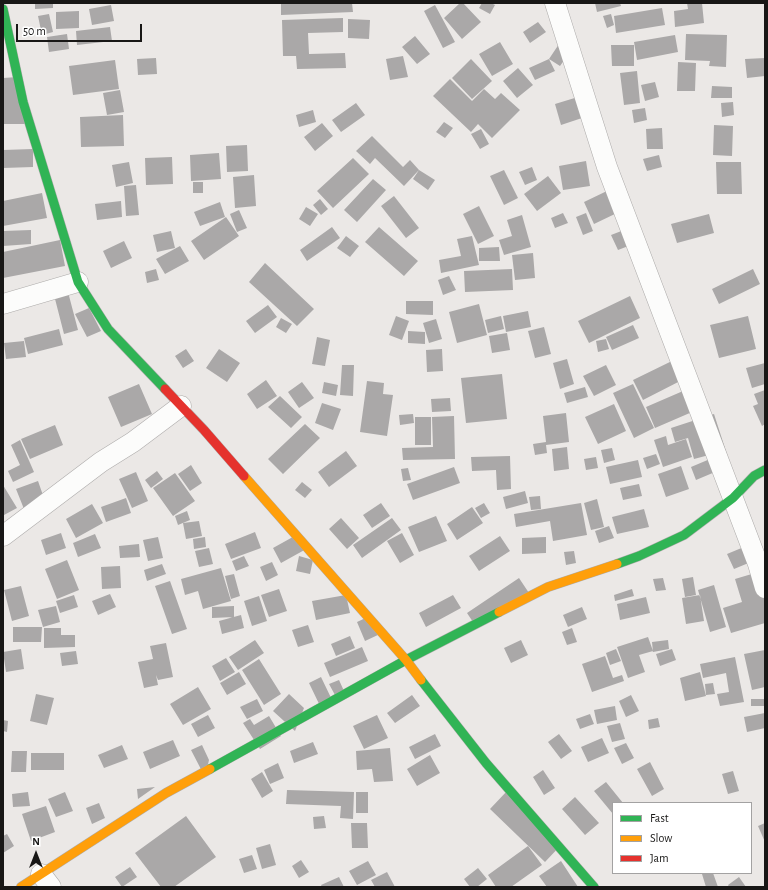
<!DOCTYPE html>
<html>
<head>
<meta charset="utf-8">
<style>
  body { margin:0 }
  #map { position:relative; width:768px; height:890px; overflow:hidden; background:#ebe8e6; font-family:"Alegreya Sans",sans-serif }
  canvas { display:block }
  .frame { position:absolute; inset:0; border:4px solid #181716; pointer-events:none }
  .legend { position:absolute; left:612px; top:802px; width:140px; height:72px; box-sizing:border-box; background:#fff; border:1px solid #a3a2a2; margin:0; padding:5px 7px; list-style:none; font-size:12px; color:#181716 }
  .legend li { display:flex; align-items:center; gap:8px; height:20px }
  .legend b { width:20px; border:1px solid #a3a2a2 }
  .north { position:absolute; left:16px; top:834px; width:40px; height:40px; -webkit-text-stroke:3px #fff; paint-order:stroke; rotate:0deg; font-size:11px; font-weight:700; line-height:16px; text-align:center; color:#181716 }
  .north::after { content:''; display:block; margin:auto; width:14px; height:18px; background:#181716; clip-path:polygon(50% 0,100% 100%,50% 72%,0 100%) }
  .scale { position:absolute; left:16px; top:24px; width:126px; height:18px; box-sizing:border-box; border:2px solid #181716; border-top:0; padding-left:5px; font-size:12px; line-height:14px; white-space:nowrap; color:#181716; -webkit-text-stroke:3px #fff; paint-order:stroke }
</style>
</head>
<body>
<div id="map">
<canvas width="768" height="890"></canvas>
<div class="frame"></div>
<ul class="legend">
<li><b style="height:5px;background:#30b455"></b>Fast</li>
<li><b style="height:5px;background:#ff9f0a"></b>Slow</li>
<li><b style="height:5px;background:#e5322d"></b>Jam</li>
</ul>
<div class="north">N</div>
<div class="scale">50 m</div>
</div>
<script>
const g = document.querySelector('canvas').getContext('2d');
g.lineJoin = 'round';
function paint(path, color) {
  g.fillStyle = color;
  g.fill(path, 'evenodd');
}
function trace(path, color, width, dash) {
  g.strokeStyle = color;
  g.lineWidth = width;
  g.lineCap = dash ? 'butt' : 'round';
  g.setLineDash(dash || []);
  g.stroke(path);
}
const building = new Path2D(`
  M35,3H53V8L35,9Z
  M281,3H352L353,12L281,15Z
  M460,3H463L481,22L462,39L444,18Z
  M482,3H491L495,5L490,14L479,8Z
  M595,3H620L621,6L597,12Z
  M687,3H702L704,23L675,27L674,11L688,9Z
  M111,5L114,21L92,25L89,9Z
  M435,5L455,42L443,48L424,11Z
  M662,8L665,25L616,33L614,16Z
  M79,11V28L56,29V12Z
  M49,14L53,32L42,35L38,16Z
  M611,14L614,25L607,28L603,16Z
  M343,18V32L308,33L309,54L345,53L346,68L297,69L296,56H283L282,20Z
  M348,19L370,20L369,39L348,38Z
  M538,22L546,32L530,43L523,32Z
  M110,27L112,41L77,45L76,31Z
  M67,34L69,49L49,52L47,37Z
  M686,34L727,35L726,67L709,66L710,61L685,60Z
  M675,35L678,52L637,60L634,42Z
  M415,36L430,54L417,64L402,47Z
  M500,42L513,64L492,76L479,54Z
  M559,44L570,52L560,66L549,59Z
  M611,45H634V66H612Z
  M403,56L408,77L390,80L386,59Z
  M156,58L157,74L138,75L137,59Z
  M765,58V76L747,78L745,59Z
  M471,59L492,81L472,99L452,78Z
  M549,59L555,71L535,80L529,68Z
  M115,60L119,89L73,95L69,66Z
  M678,62L696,63L695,91H677Z
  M518,68L533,85L517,98L503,81Z
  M637,71L640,103L624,105L620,73Z
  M18,77L25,124H3V78Z
  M450,79L472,101L484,89L495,99L501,93L520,110L492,138L478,124L471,132L433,96Z
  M655,82L659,97L645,101L641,85Z
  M712,86L732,87V98H711Z
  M120,90L124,112L107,115L103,93Z
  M591,93L597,113L561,125L555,104Z
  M733,102L734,115L722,117L721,103Z
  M356,103L365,115L341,132L332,120Z
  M645,108L647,120L634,123L632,110Z
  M313,110L316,122L299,127L296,115Z
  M123,115L124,146L81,147L80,117Z
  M444,122L453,128L445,138L436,132Z
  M322,123L333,136L315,151L304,137Z
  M714,125L733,126L732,156L713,155Z
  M662,128L663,149H647L646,129Z
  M481,129L489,144L480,149L471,134Z
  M372,136L403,167L410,160L419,170L435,180L428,190L413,179L419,170L404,186L375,158L370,164L356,151Z
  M247,145L248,171L227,172L226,146Z
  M33,149V167L3,168V150Z
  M219,153L221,179L191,181L190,155Z
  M659,155L662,167L647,171L643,159Z
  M172,157L173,184L146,185L145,158Z
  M353,158L369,174L333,208L317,191Z
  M586,161L590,186L563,190L559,166Z
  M129,162L133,183L116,187L112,165Z
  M716,162H741L742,194H717Z
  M532,167L537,180L525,185L519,172Z
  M504,170L518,198L504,205L490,176Z
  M254,175L256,206L235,208L233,177Z
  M548,176L561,193L537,211L524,194Z
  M373,179L386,190L357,222L344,210Z
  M193,182H203V193H193Z
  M136,185L139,215L126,216L124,186Z
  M609,190L619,212L594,224L584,202Z
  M42,193L47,218L3,226V201Z
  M394,196L419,228L406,238L381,206Z
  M320,199L328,209L321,215L313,205Z
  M121,201L122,217L97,220L95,204Z
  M220,202L225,217L200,226L194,212Z
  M479,206L494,236L478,244L463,214Z
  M306,207L318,214L310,226L299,219Z
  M239,210L247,228L237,232L230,214Z
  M563,213L568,223L555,228L551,218Z
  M586,213L593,231L583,235L576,217Z
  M709,214L714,233L677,243L671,224Z
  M522,215L531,247L504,255L499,240L512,236L507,220Z
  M226,217L239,236L204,260L191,241Z
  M332,227L340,238L307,261L300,250Z
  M379,227L418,261L404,276L365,242Z
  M31,230V244L3,246V231Z
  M624,230L631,245L618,250L611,235Z
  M171,231L175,248L157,252L153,235Z
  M346,236L359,246L350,257L337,248Z
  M472,236L479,265L441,273L439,260L461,256L457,239Z
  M60,240L65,266L3,278V252Z
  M124,241L132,258L111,268L103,251Z
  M180,246L189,261L165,274L156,259Z
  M499,247L500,261H479V248Z
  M533,253L535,278L515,280L512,255Z
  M265,263L314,309L297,326L249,282Z
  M156,269L159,280L147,283L145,272Z
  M512,269L513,290L465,292L464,271Z
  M753,269L760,284L719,304L712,289Z
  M449,276L456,290L443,295L438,280Z
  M68,292L78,330L64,334L54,295Z
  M630,296L640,318L589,343L578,321Z
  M406,301H433V315L406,314Z
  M479,304L487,335L457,343L449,312Z
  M268,305L277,317L255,333L246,321Z
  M89,308L101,331L87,337L75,314Z
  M528,311L531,327L506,332L503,316Z
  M396,316L409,321L402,340L389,335Z
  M501,316L504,329L488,333L485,320Z
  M748,316L756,349L719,358L710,325Z
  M281,318L292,324L286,333L276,327Z
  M436,319L442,339L429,343L423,323Z
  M633,325L639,338L612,350L606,337Z
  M544,327L551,354L535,358L528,331Z
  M59,329L63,345L28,354L24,338Z
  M408,331L425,332V344L408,343Z
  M507,333L510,350L492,353L489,336Z
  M317,337L330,340L325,366L312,364Z
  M606,339L609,349L598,352L596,341Z
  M24,341L26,357L6,359L4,343Z
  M186,349L194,361L183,368L175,356Z
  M219,349L240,363L227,382L206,368Z
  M442,349L443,371L427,372L426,350Z
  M567,359L574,384L560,389L553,363Z
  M676,359L686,378L643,400L633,380Z
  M765,363V384L752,388L746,368Z
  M342,365H354L353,396L340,395Z
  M606,365L616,385L594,396L583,376Z
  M502,374L507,419L466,423L461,378Z
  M266,380L277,396L257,409L247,394Z
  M367,381L384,383L383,394L393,395L387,436L360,432Z
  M302,382L314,398L299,408L288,392Z
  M324,382L338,385L336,396L322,393Z
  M139,384L152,414L121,427L108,397Z
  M633,384L654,428L634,438L613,393Z
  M585,387L588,397L567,403L564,393Z
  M690,388L699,409L655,428L646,407Z
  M765,390V424L762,426L753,406L758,404L754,394Z
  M280,396L302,417L291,428L268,407Z
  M450,398L451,411L432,412L431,399Z
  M322,403L341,409L333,430L315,423Z
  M614,404L626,431L598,444L585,417Z
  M566,413L569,442L546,445L547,453L535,455L533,444L546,442L543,416Z
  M413,414L414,423L400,425L399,415Z
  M714,414L732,470L715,472L696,480L691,467L710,459L709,455L694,459L688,438L675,442L671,428Z
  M454,416L455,459L403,460L402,448L433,447L432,417Z
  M415,417H431V445H415Z
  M305,424L320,438L283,474L268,459Z
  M55,425L63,445L30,459L21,439Z
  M666,436L668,445L686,439L692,457L663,467L654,440Z
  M20,440L34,472L13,482L8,471L20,465L11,445Z
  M567,447L569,469L554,471L552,449Z
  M612,448L615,460L604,463L601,450Z
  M346,451L357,466L329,487L318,472Z
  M656,454L660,464L647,469L643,458Z
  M510,456L511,489L497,490L496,470L472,471L471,457Z
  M596,457L598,468L586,470L584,459Z
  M638,460L642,477L610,484L606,467Z
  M191,465L202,483L190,491L178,474Z
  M681,466L689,489L666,497L658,474Z
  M454,467L460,483L413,500L407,484Z
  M408,468L411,480L403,481L401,469Z
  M157,471L163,479L151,488L145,480Z
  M136,472L148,501L132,508L119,479Z
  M175,473L195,501L173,516L153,488Z
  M38,481L45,501L24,509L16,489Z
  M302,482L312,490L305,498L295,490Z
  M639,484L642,496L623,500L620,488Z
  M3,485L17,508L4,515L3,514Z
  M525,491L528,503L506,509L503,497Z
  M540,496L541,509L531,510L529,497Z
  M126,498L131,513L106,522L101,507Z
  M597,499L604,527L591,530L584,503Z
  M381,503L390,516L372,528L363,515Z
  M484,503L490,513L481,518L475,508Z
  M581,503L587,535L553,541L550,521L516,527L514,514Z
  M92,504L103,523L76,538L66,519Z
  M472,507L483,523L457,540L447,524Z
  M644,509L649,527L617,534L612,517Z
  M187,511L190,520L178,525L175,516Z
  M436,516L447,541L419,552L408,527Z
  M341,518L359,538L347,549L329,529Z
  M392,518L401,530L362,558L353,545Z
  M199,521L202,536L186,539L183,523Z
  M609,526L614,538L599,543L595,531Z
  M255,532L261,548L231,559L225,544Z
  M61,533L66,548L46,555L41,540Z
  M300,533L308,548L281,563L273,548Z
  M402,533L414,555L400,563L387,541Z
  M95,534L101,548L78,557L73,543Z
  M500,536L510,551L479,571L469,556Z
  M158,537L163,558L148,561L143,540Z
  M205,537L206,547L194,549L193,539Z
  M546,537V553L522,554V538Z
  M756,542L763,557L734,569L727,554Z
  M139,544L140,557L120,558L119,546Z
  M209,548L213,564L199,567L195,551Z
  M574,551L576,563L566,565L564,552Z
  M244,556L249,566L236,571L232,561Z
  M299,556L313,560L310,574L296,571Z
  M67,560L79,590L57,599L45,569Z
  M272,562L278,575L266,581L260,567Z
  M162,564L166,574L147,581L144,570Z
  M120,566L121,588L102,589L101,567Z
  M221,568L231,601L203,609L198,591L185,595L181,579Z
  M755,573L765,582V623L731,633L723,608L742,602L735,579Z
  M234,574L240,596L231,599L225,576Z
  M693,577L696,595L685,597L682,579Z
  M519,578L529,593L477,628L467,613Z
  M663,578L666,590L656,591L653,579Z
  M170,581L187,629L172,634L155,586Z
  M714,585L726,627L710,632L698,590Z
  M21,586L29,616L12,621L4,590Z
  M279,589L287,611L269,617L261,595Z
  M632,589L634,596L615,601L614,595Z
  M110,594L116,607L98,615L92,601Z
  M74,595L78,607L60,613L56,601Z
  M346,595L350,613L316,620L312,601Z
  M453,595L461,608L426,627L419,613Z
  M700,595L704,621L686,624L682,598Z
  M259,596L267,621L252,626L244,601Z
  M646,597L650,613L620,620L617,604Z
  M56,606L60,622L43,627L38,610Z
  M234,606V617L212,618V607Z
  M582,607L587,619L568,627L563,615Z
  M241,615L244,628L222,634L219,621Z
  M372,615L380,634L365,641L357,622Z
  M308,625L314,642L298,647L292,630Z
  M13,627H42L41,642H13Z
  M44,628H61V635H75V647L44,648Z
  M572,628L577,642L567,645L562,632Z
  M350,636L355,648L336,656L331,644Z
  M648,637L653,651L639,655L645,672L628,678L617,647Z
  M255,640L264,653L238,670L229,657Z
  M521,640L528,655L511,663L504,648Z
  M668,640L669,649L653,652L652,642Z
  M166,643L173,677L158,680L156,675L158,685L144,688L138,662L153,659L150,646Z
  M362,647L368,661L330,677L324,663Z
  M21,649L24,669L6,672L3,652Z
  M616,649L621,661L610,665L606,653Z
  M672,649L676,660L660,666L656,654Z
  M765,650V687L752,690L744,654Z
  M76,651L78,664L62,666L60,653Z
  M605,656L613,678L622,675L624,681L592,692L582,664Z
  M735,657L744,702L720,706L717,694L729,692L726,673L703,678L700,664Z
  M226,658L235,672L220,681L212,666Z
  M259,659L281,694L264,705L242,670Z
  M239,672L246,684L227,695L220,683Z
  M700,672L706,696L685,701L680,678Z
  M321,677L334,704L322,710L309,683Z
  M339,680L344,691L335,695L329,684Z
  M713,683L715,694L706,695L705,684Z
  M198,687L211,709L183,725L170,704Z
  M36,694L54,698L47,725L30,721Z
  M289,694L304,708L295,731L273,711Z
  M412,695L420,706L395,723L387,713Z
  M631,695L639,711L626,717L619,701Z
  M257,699L263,711L247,719L240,707Z
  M751,699H764V706H751Z
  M615,706L617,720L597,724L594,710Z
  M765,713V728L747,732L744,717Z
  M590,714L594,724L580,729L576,719Z
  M208,715L215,728L198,737L191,724Z
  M377,715L388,738L364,749L353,726Z
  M269,716L281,736L260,749L243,723L250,719L254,725Z
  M658,718L660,727L649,729L648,720Z
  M3,720L8,721L7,732L3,731Z
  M620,723L625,739L612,742L607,726Z
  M435,734L441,746L415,759L409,747Z
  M559,734L572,751L561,759L548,742Z
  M602,738L609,753L588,762L581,747Z
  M173,740L180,756L150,769L143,752Z
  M313,742L318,754L294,763L290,751Z
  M626,743L634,758L622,764L614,748Z
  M122,745L128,759L104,768L98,755Z
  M202,745L209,760L205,777L191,750Z
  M390,748L393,781L374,782L372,769L357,770L356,751Z
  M12,751H27L26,772H11Z
  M31,753H64V770H31Z
  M430,755L440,773L417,786L407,769Z
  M650,762L664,789L652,796L637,769Z
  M278,763L284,778L270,784L264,770Z
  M543,770L555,788L544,795L533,777Z
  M733,771L739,791L728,794L722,774Z
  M262,772L273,791L262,798L251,779Z
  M606,782L623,803H613V814L594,791Z
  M155,787L138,799L137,789Z
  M287,790L354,792L353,819L340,818L341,806L286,804Z
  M507,791L562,844L545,862L490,809Z
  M28,792L30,806L13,807L12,794Z
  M65,792L73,811L56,817L48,799Z
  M356,792H368V813H356Z
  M575,797L599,823L585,835L562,809Z
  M99,803L105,818L92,824L86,808Z
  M46,806L55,832L31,841L22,814Z
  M186,816L216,857L174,887H161L135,853Z
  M324,816L326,828L314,829L313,817Z
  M351,823H367L368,848H352Z
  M765,823V842L758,826Z
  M7,834L14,846L3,853V836Z
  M270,844L276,865L262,869L256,848Z
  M528,846L542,865L511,887H496L488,875Z
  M252,855L257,869L244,873L239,859Z
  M301,860L309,872L299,878L292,866Z
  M368,861L376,875L357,885L349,871Z
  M561,861L578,887H547L539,876Z
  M130,867L137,877L122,887L115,877Z
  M478,868L487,879L477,887H470L464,879Z
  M387,872L395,887H375L371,880Z
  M705,873H713L718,887H706L702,874Z
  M339,877L344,887H322L321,885Z
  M739,877L746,887H729L728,885Z`);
const street = new Path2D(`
  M555,3L607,167L758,564L765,588
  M3,304L78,282
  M3,536L101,462L133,442L181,406
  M41,874L51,887`);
const fast = new Path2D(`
  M3,9L23,102L78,282L108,329L165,389
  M617,564L639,556L684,535L733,498L754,476L765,470
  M421,680L486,763L594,887
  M210,769L406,660L499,612`);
const slow = new Path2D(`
  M244,476L406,660L421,680
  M499,612L548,587L617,564
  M21,887L166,793L210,769`);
const jam = new Path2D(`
  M165,389L204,430L244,476`);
paint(building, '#aaa8a8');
trace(street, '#adabaa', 21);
trace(fast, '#adabaa', 10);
trace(slow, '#adabaa', 10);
trace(jam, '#adabaa', 10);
trace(street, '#fcfcfb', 20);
trace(fast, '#30b455', 9);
trace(slow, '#ff9f0a', 9);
trace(jam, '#e5322d', 9);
</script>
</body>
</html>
